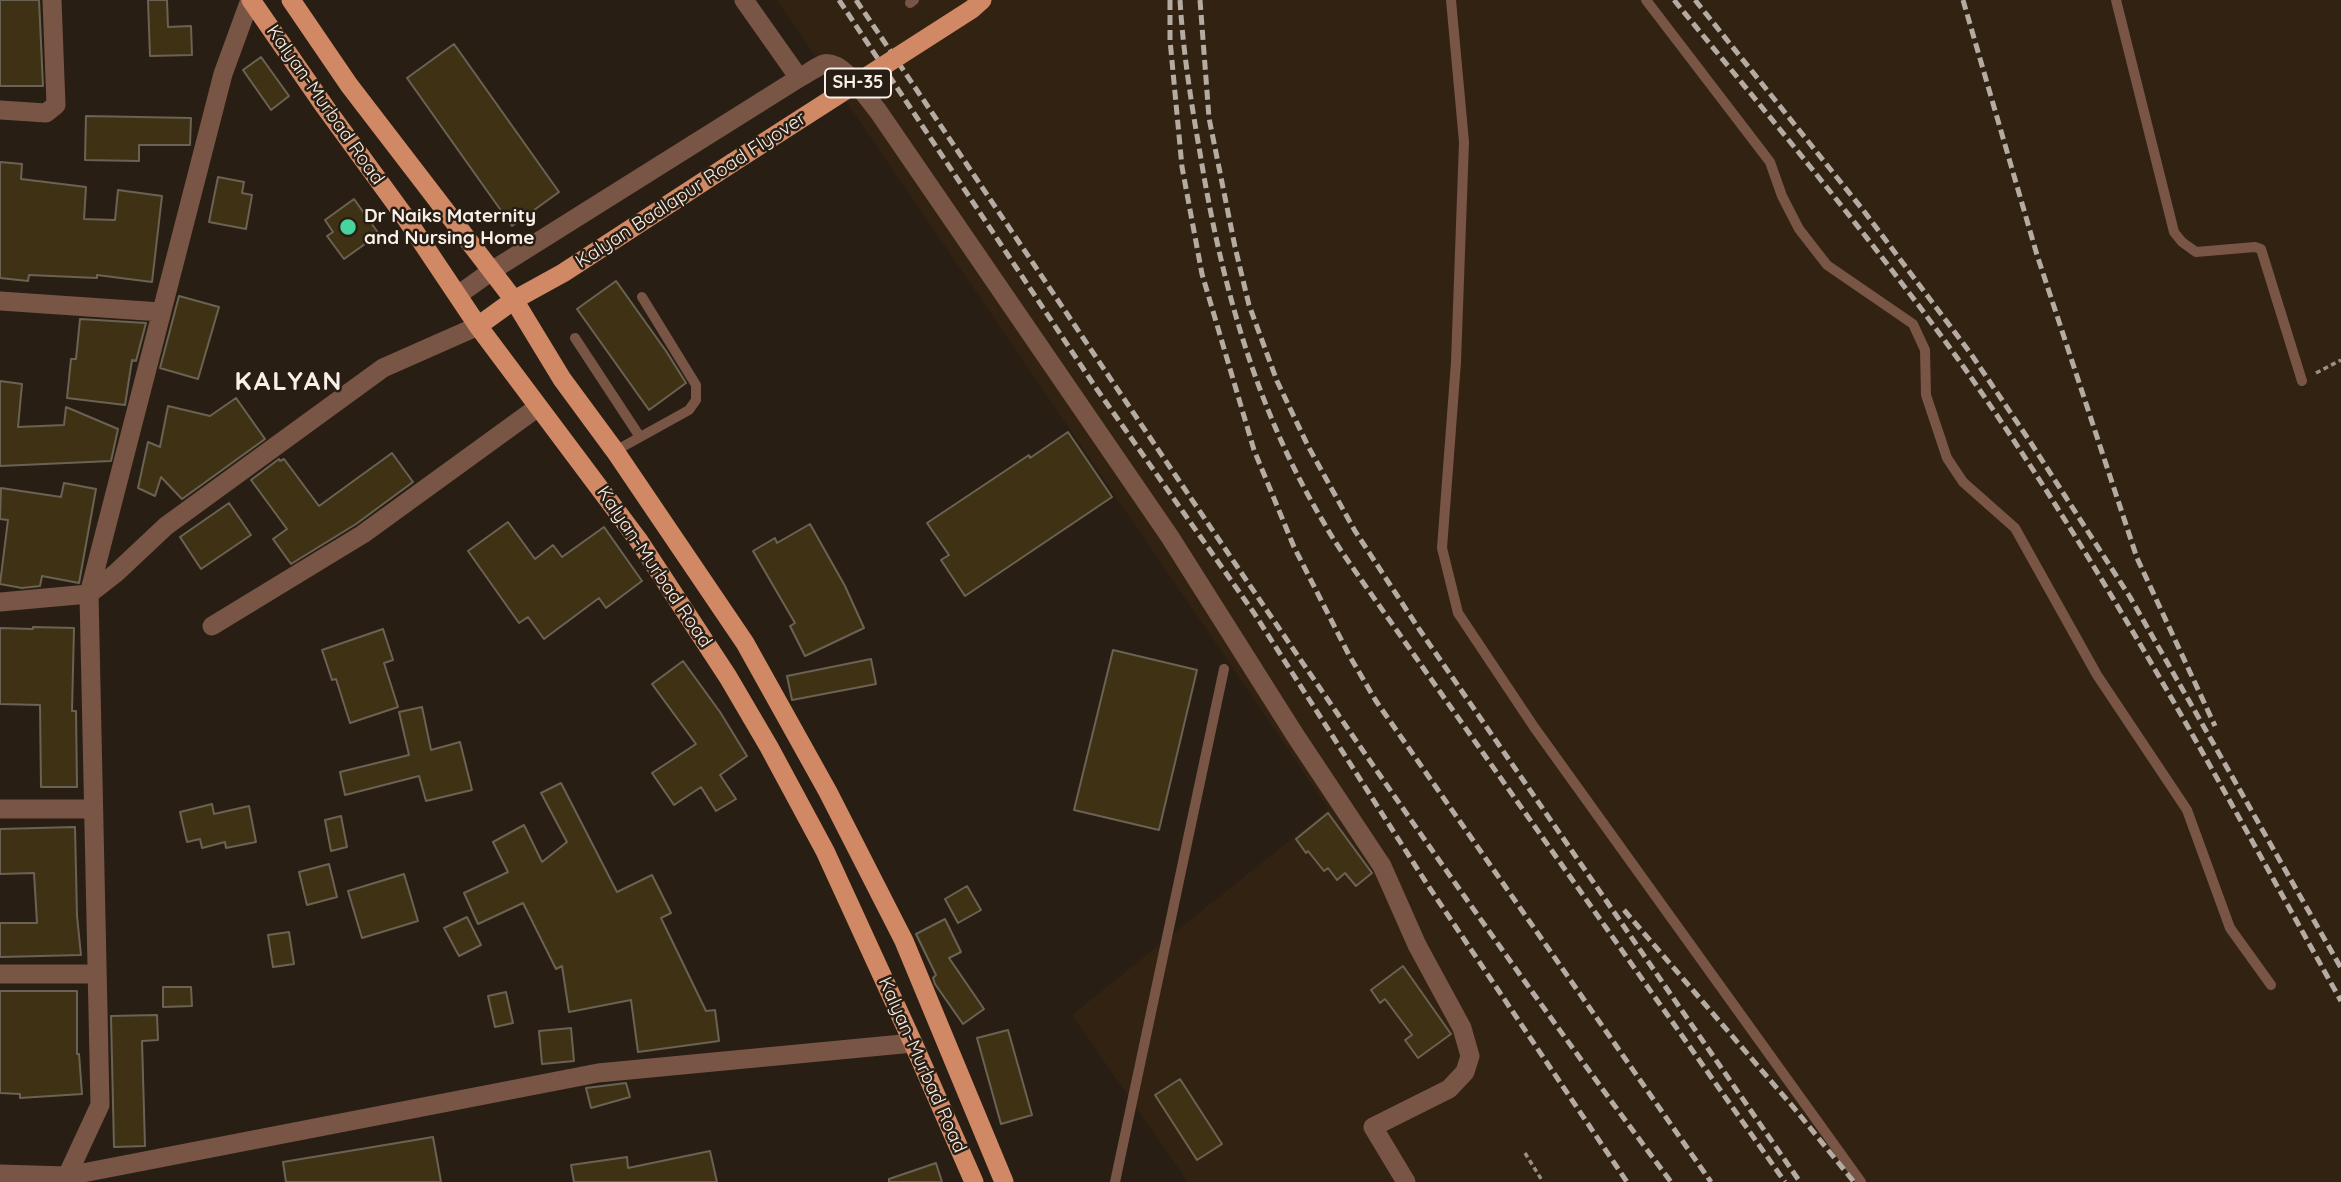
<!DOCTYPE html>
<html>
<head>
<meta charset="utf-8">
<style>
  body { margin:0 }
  canvas { display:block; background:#291e13 }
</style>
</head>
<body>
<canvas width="2341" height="1182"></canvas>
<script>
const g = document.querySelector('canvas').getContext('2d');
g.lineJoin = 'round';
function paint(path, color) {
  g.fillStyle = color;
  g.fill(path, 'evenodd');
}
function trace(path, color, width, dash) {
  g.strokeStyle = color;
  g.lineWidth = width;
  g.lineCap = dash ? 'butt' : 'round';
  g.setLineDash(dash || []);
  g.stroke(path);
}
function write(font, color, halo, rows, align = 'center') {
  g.font = font + ' Quicksand,sans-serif';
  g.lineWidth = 5;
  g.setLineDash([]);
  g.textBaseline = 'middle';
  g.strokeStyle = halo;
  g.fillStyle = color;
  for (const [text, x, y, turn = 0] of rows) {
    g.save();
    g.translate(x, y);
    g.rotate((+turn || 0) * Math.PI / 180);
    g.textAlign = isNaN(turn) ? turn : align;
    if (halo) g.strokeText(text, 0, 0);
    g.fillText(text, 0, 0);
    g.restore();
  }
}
const built = new Path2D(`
  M777,0H2341V1182H1188L1072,1015L1329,809Z`);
const building = new Path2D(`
  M0,0H39L43,86H0Z
  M148,0H167L168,27L191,26L192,55L150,56Z
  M454,44L559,192L512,226L407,78Z
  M261,57L289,96L271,110L243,70Z
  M86,116L191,118L190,145H139V161L85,160Z
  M0,162L22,164L21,179L86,187L84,219L115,220L118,190L162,196L152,282L97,275V278L29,275L28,281L0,278Z
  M218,177L244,182L242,193L252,195L246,229L209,222Z
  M354,199L379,234L344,259L327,236L333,232L325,220Z
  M616,281L666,351L686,383L649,410L577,309Z
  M179,296L219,307L198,379L160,368Z
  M80,319L146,323L136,361L132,360L125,405L67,398L71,359H76Z
  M0,381L22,384L18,427L64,425L66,407L118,429L111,461L0,466Z
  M236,398L265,439L182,499L161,477L155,496L138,488L148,442L160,447L168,406L210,416Z
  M1068,432L1112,497L965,596L941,560L949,555L927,523L1029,455L1030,458Z
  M392,453L413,482L356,524L291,564L273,539L287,529L251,480L279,459L280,461L284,459L319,506Z
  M64,483L96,489L79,583L42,576L40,586L22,588L0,584L8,520L0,519L1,488L61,497Z
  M229,503L251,535L201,569L180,537Z
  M508,522L535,559L553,545L562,557L604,527L642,581L606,608L599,598L544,639L528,617L519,623L468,551Z
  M810,524L845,586L864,628L805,656L790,626L795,623L753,551L775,538L777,543Z
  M33,627L74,628L72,711H76L77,787H41L40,705L0,704V628L33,629Z
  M383,629L393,660L384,663L398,707L350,723L336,679L332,680L322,650Z
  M1113,650L1197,670L1159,830L1074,810Z
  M871,659L876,684L792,700L787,676Z
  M683,661L720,712L747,756L720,775L736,799L716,811L701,787L674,805L652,773L696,744L652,684Z
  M422,707L431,750L460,742L472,790L426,801L419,776L345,795L340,772L409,755L399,712Z
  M561,783L617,892L652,875L671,913L661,918L706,1011L715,1010L719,1041L638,1052L631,1000L569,1012L562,966L556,969L523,903L478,924L464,893L508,872L493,842L524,825L542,862L567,842L541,793Z
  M212,804L214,814L249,806L256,842L226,848L225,842L202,848L200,839L187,842L180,812Z
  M1328,813L1372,873L1356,886L1345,873L1337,880L1328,868L1324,871L1308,851L1306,853L1296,839Z
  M341,816L347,847L331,851L325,820Z
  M75,827L77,916L81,955L0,957V923H37L34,873L0,874V829Z
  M329,864L337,897L307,905L299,872Z
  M404,874L418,921L362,938L348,891Z
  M967,886L981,910L958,923L945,899Z
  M467,917L481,945L459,956L444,928Z
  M945,919L961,952L949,958L984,1009L963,1024L935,984L933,978L936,975L916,934Z
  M289,932L294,964L273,967L268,935Z
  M1403,966L1451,1034L1418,1058L1405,1040L1412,1035L1385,999L1380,1003L1371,990Z
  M163,987H191L192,1006L163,1007Z
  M0,991H77V1054H79L82,1094L20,1098V1094L0,1093Z
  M506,992L513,1023L495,1027L488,996Z
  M157,1015L158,1040L142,1041L145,1146L114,1147L111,1016Z
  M571,1028L574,1061L542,1064L539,1031Z
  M1008,1030L1032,1115L1001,1124L977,1038Z
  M1180,1079L1222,1144L1197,1160L1155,1095Z
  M626,1083L630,1097L591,1108L586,1088Z
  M433,1137L441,1182H286L283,1162Z
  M710,1151L717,1182H574L571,1165L627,1157L628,1168Z
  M936,1163L942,1182H889V1179Z`);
const path = new Path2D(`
  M2316,373L2341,360
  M1525,1153L1543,1182`);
const service = new Path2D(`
  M1451,0L1464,142L1456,362L1442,548L1458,613L1534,727L1861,1182
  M1646,0L1770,162L1782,196L1799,229L1827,265L1913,324L1925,350L1926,395L1947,458L1963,482L2015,528L2097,675L2187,810L2230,928L2271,985
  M2116,0L2174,232L2182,242L2196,252L2255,247L2261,249L2302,381
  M910,3L914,0
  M575,338L640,437
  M615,451L689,410L696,400V385L642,297
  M1115,1182L1224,669`);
const minor = new Path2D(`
  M744,0L799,78
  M0,110L46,113L56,105L52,0
  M458,295L493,270L799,78C807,74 816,67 824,64C842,59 867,98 878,111L1170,537L1295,735L1382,866L1417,945L1462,1028L1470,1056L1465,1072L1449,1089L1373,1127L1406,1182
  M0,301L161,312
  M212,626L363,534L538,407
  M0,809H93
  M0,974H96
  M0,1174L67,1176L598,1073L913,1043
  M61,1182L67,1176L100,1105L89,594L223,74L250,0`);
const tertiary = new Path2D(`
  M0,602L89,594L116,573L166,526L383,368L478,326`);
const primary = new Path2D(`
  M251,0L325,107L403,214L478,326L639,541L728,677L769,747L825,851L913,1043L974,1182
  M291,0L349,85L514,300L562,379L615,451L745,643L828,792L904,941L1004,1182
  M478,326L514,300L563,273L732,163`);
const rail = new Path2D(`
  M839,0L1096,388L1254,613L1427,884L1627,1182
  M856,0C1124,396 1385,798 1671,1182
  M1170,0V40L1182,167L1202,274L1254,450L1294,547L1349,655L1376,701L1711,1182
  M1180,0C1183,51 1191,102 1200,153C1221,282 1256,410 1324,523C1335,543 1349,562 1362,581L1785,1182
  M1200,0L1209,118L1235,247L1249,305L1277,381L1308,446L1355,531L1419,629L1800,1182
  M1674,0C1772,120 1873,240 1963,366C2105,568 2221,786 2341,1001
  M1695,0L1863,210L1971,354L2029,440L2130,597L2341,968
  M1963,0L2037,255L2137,558L2215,726
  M1624,910L1794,1108L1854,1182`);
const primaryBridge = new Path2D(`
  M732,163L972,9L982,0`);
const markers = [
  [348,227,9,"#47d49d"]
];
const shields = [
  [858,83,66]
];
const shieldNames = [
  ["SH-35",858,83]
];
const streetNames = [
  ["Kalyan-Murbad Road",325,105,55],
  ["Kalyan Badlapur Road Flyover",691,190,-33],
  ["Kalyan-Murbad Road",654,567,56],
  ["Kalyan-Murbad Road",922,1065,66]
];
const poiNames = [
  ["Dr Naiks Maternity",364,216],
  ["and Nursing Home",364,238]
];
const districtNames = [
  ["KALYAN",289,382]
];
paint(built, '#322212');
paint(building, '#3f3214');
trace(building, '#6a6253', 2);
trace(path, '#988f86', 3.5, [5, 3.5]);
trace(service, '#785544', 10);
trace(minor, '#785544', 19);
trace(tertiary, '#785544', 19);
trace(primary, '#d18864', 19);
trace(rail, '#b4aba3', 5, [10, 5]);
trace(primaryBridge, '#d18864', 19);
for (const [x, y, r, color] of markers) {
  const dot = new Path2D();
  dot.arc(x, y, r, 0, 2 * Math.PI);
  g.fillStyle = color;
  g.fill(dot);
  trace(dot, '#291e13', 2.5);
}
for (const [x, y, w] of shields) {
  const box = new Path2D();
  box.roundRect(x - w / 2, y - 14.5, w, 29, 5);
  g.fillStyle = '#291e13';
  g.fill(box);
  trace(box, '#f8f0e9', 2);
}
write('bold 18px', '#f8f0e9', null, shieldNames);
write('19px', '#f8f0e9', '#291e13', streetNames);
write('bold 19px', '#f8f0e9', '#291e13', poiNames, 'left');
g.letterSpacing = '2px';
write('bold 26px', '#f8f0e9', '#291e13', districtNames);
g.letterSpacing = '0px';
</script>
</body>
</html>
